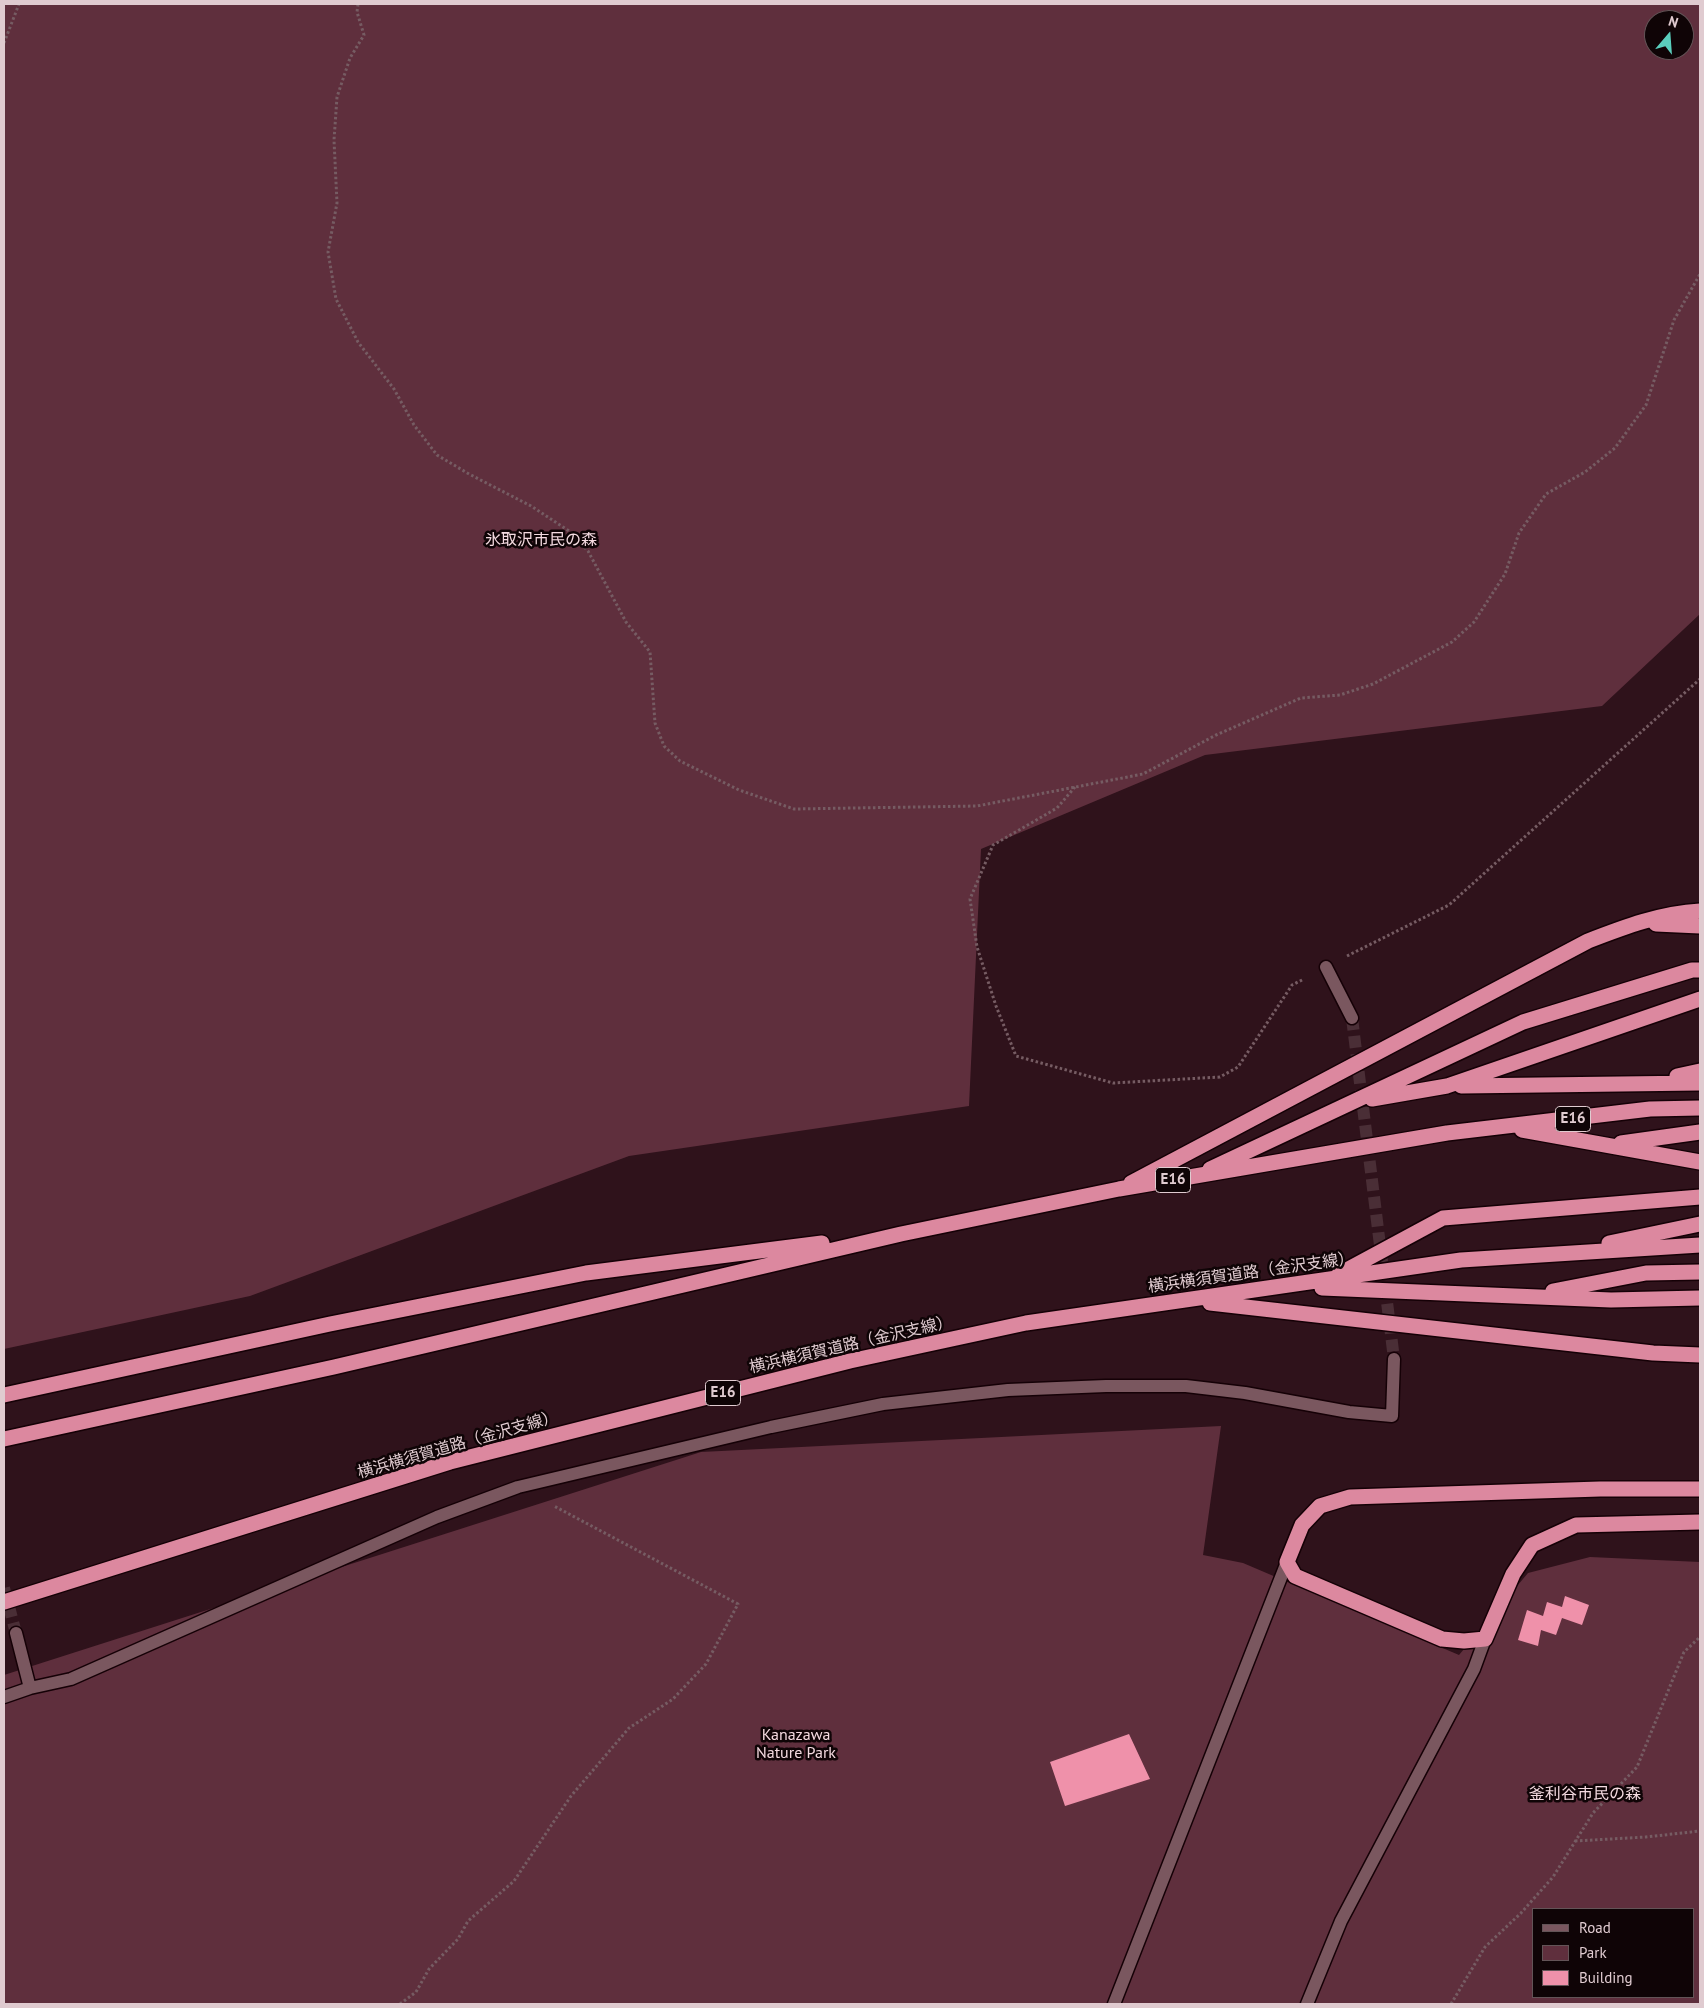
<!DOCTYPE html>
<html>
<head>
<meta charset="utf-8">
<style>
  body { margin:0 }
  #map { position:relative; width:1704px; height:2008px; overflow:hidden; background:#2f121b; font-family:"PT Sans",sans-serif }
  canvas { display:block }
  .frame { position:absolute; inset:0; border:5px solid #e0cbd0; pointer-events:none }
  .legend { position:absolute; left:1532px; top:1908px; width:162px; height:90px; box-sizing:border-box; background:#0f0406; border:1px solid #635457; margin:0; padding:6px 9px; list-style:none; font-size:15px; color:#e0cbd0 }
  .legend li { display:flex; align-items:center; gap:10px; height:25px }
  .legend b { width:25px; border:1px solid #635457 }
  .north { position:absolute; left:1644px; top:10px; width:50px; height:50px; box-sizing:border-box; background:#0f0406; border:1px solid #635457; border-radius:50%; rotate:18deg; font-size:14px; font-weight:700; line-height:20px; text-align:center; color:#e0cbd0 }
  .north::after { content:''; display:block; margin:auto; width:18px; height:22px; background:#5acebd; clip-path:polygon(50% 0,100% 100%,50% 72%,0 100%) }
</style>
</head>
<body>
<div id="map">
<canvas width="1704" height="2008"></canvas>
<div class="frame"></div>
<ul class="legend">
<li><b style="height:6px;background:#7a575f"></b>Road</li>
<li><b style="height:14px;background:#5f2f3d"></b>Park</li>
<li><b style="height:14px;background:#ef91aa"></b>Building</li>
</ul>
<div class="north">N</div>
</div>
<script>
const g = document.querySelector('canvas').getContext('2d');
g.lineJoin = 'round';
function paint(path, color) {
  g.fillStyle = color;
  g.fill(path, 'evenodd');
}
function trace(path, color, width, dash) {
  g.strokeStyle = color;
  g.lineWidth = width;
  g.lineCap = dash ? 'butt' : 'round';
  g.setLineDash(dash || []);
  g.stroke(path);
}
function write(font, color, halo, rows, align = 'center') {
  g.font = font + ' "PT Sans","Noto Sans JP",sans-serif';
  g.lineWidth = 5;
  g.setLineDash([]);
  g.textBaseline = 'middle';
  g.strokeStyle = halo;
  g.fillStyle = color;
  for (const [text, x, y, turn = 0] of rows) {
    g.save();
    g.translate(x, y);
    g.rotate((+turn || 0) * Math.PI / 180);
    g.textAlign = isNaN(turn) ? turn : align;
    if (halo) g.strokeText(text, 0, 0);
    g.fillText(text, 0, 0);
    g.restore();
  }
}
const green = new Path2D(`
  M4,4H1700V614L1602,706L1205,755L981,849L969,1106L629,1156L250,1296L4,1349ZM1654,20H1684V50H1654Z
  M1221,1426L1203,1555L1243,1563L1459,1655L1528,1573L1590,1557L1700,1562V2004H4V1675L701,1452ZM1533,1909H1693V1997H1533Z`);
const building = new Path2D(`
  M1565,1596L1589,1605L1582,1625L1562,1618L1556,1635L1541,1630L1538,1646L1518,1640L1527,1610L1543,1616L1547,1602L1562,1607Z
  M1129,1734L1150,1779L1065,1806L1050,1762Z`);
const minorTunnel = new Path2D(`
  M1352,1018L1394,1359
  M4,1588L16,1633`);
const path = new Path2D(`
  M358,4L357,12L364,35L350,58L337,97L334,140L337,203L328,252L336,299L358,342L394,389L414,425L437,455L469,474L531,506L569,531L588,551L626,622L650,652L655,723L664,746L680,761L739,790L794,809L977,806L1143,774L1216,735L1301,698L1340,695L1373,684L1452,642L1474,622L1505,574L1519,533L1546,494L1585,472L1615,448L1646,405L1674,320L1700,274
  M4,43L19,4
  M1075,787L1057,808L993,845L970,899L977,947L996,1006L1016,1056L1113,1083L1220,1077L1238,1067L1292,985L1304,979
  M1347,956L1449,905L1700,679
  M1575,1841L1646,1837L1700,1831
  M400,2004L416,1992L429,1969L458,1939L468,1921L514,1881L571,1796L629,1728L673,1699L706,1664L738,1604L554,1506
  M1451,2004L1485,1947L1521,1913L1553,1877L1593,1813L1637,1767L1684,1652L1700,1637`);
const minor = new Path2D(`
  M1326,967L1352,1018
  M16,1633L30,1688
  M4,1697L30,1688L71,1679L437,1517L518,1487L771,1427L883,1404L1008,1390L1106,1386H1186L1245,1393L1349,1412L1392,1416L1394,1359
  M1114,2004L1287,1562
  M1307,2004L1341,1921L1474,1669L1485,1639`);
const highway = new Path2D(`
  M1656,924L1700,926
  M1677,1076L1700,1071
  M1461,1086L1700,1083
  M1372,1099L1447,1086L1700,999
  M1522,1130L1700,1162
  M1621,1143L1700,1132
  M1210,1169L1523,1022L1692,970H1700
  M1131,1183L1588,941C1624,927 1661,913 1700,911
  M1609,1243L1700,1224
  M1339,1274L1443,1218L1700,1197
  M1322,1288L1611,1300L1700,1298
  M1553,1291L1646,1273L1700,1272
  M1210,1303L1653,1353L1700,1355
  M4,1395L330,1324L586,1273L822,1243
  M4,1439L334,1367L901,1234L1119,1189L1447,1133L1650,1109L1700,1108
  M1700,1489H1600L1350,1497L1320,1506L1302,1525L1287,1562L1295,1576L1442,1639L1464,1641L1485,1639L1513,1574L1532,1545L1576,1525L1700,1522
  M4,1602L450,1462L850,1361L1026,1323L1461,1260L1700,1245`);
const shields = [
  [1573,1119,35],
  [1173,1180,35],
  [723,1393,35]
];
const shieldNames = [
  ["E16",1573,1119],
  ["E16",1173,1180],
  ["E16",723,1393]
];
const parkNames = [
  ["氷取沢市民の森",541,540],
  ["Kanazawa",796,1735],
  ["Nature Park",796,1753],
  ["釜利谷市民の森",1585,1794]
];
const streetNames = [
  ["横浜横須賀道路（金沢支線）",1251,1273,-8],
  ["横浜横須賀道路（金沢支線）",851,1345,-13],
  ["横浜横須賀道路（金沢支線）",458,1445,-16]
];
paint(green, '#5f2f3d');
paint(building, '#ef91aa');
trace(minorTunnel, '#4a2e36', 12, [12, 6]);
trace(minor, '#150006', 15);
trace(highway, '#150006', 18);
trace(path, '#765c63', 3, [2.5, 2.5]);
trace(minor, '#7a575f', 12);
trace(highway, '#dc889f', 15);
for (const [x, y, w] of shields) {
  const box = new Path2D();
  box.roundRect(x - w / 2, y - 12.5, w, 25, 4);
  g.fillStyle = '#0f0406';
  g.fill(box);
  trace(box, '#e0cbd0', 1);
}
write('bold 15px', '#e0cbd0', null, shieldNames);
write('16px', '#f4dae0', '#0f0406', parkNames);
write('16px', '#e0cbd0', '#0f0406', streetNames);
</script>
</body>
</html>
